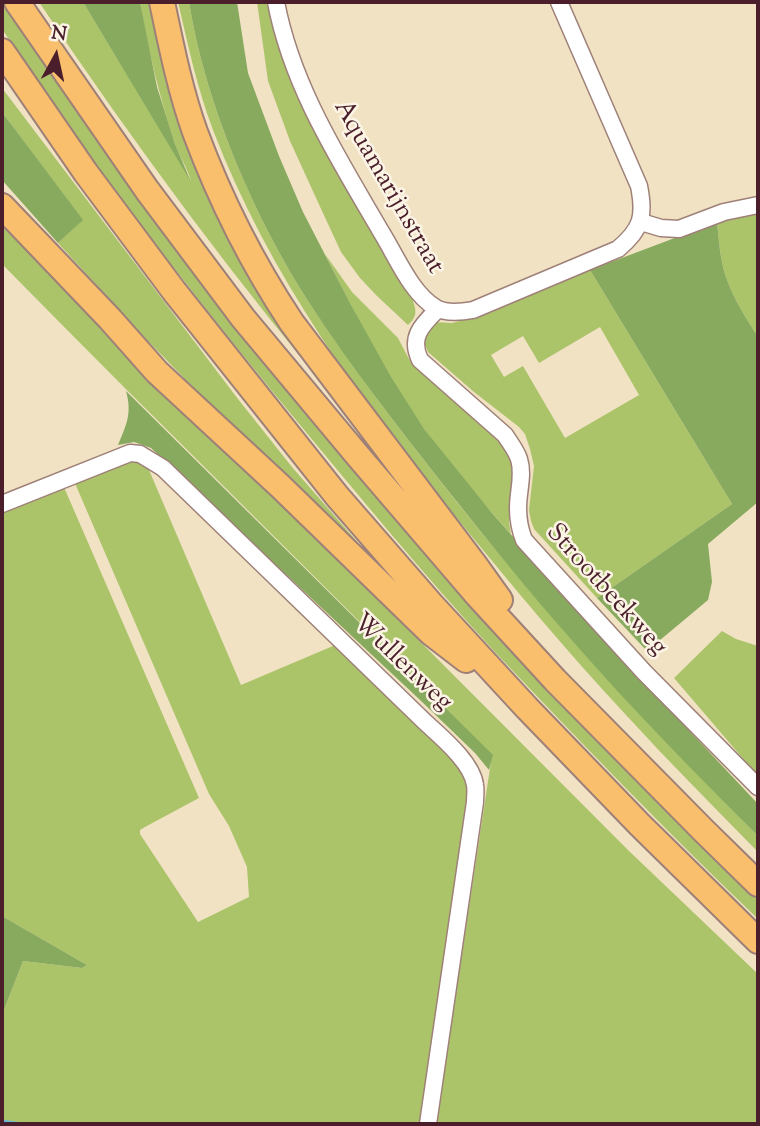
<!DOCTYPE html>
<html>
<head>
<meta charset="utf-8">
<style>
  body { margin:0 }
  #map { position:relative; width:760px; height:1126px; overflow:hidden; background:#f2e2c4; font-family:"Sorts Mill Goudy",serif }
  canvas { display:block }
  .frame { position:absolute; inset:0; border:4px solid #4a1f2b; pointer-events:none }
  .north { position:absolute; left:21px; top:21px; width:70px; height:70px; -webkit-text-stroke:5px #fcf5e5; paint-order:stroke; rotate:8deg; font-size:19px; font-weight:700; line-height:28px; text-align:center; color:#4a1f2b }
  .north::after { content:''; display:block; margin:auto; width:24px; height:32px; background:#4a1f2b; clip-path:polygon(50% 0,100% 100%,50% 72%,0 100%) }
</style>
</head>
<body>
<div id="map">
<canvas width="760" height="1126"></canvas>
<div class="frame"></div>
<div class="north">N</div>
</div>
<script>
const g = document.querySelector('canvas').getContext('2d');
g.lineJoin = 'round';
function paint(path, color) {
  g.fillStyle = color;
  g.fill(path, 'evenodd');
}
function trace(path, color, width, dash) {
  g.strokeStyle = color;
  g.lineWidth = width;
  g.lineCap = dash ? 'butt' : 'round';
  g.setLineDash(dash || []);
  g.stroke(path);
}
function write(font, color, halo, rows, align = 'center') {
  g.font = font + ' "Sorts Mill Goudy",serif';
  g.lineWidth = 5;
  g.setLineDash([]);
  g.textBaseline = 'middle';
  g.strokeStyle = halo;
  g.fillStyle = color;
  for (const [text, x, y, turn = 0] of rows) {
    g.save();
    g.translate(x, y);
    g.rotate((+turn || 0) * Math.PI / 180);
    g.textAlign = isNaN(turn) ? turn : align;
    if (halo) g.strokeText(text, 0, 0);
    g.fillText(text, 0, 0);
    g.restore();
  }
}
const green = new Path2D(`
  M2,2H7L145,200L758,895V919C667,832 580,742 494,651C424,575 357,494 291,414C189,290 90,163 2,29Z
  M39,2H83L191,181C187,167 178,154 174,141C159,95 148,49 140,2H154L184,115L351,418C239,285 135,146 39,2Z
  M178,2H189C205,103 254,218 310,304C338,346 368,388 399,428C426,463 453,498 481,532C507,564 537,595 565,626C628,697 691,769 758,836V852C714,807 669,762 626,715C568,653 514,588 460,522C361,402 269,276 213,130C197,88 188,45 178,2Z
  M257,2H266L291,82L313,129L403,280C407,288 418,307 415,315C414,319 411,322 408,325L376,295L360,278L341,252L322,211L290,141L268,81Z
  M2,88L238,399L292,467L387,576L217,412L146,339L58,243L82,220L2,112Z
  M758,213V337C746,318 733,298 726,277C720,260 719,240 717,222Z
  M2,214L256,477L629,851L758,974V1124H436L492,755C330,590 164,429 2,264Z
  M325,254L352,292L398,338L410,361L423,373L505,439L514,461L513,479L509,522L511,534C481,501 452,467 425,431C387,378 354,312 325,254Z
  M590,270L732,504L597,598L534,529L531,521L529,510L534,466L530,449L525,434L519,427L474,392L428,352L423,339L433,322L452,323L491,312ZM600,327L639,395L565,438L523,366L504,377L491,355L523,336L539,363Z
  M128,459L146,463L241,685L340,643L450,754L466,778L469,810L422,1124H17L2,1122V1015L23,961L82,968L87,965L2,916V510L63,485L199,798L145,827L140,830V834L198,922L249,897L247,867L229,826L209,794L74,481Z
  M722,631L736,639L758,646V776L674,678Z`);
const forest = new Path2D(`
  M83,2H140L157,87L175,144L191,182Z
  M189,2H237L248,73L279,156L303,212L351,305L391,377L424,429L492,513L609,645L758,804V836C696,774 634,711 576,645C529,592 485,537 441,482C396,424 350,366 310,304C254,218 205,103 189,2Z
  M2,112L83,220L58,243L2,180Z
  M717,222C719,240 720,260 726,277C733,298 746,318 758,337V502L708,544L712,582L708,600L647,651L597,598L732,504L590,270Z
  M126,391L493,755L489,770L475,753L419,699L151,448L134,442L118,445C127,424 132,413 126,391Z
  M2,916L87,965L82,968L23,961L2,1015Z`);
const stream = new Path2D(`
  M2,1122L17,1124`);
const minor = new Path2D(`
  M276,2C292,87 340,161 383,235C397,258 412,294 436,308C447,314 462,312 473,310L618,249C642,229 645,216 639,186L559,2
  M641,222L661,228L679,229L724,212L758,205
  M438,309C422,325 409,337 420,360L505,435C510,443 516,450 519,459C524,475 518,491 518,508C518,519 520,530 524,540L644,672L758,787
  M2,504L130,453L140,454L163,468L425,722C441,737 472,762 475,785C476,790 475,797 475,802L428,1124`);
const highway = new Path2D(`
  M17,2L147,190L243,318L358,456L477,595L555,680L704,831L758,884
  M162,2C171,45 180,90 195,132C220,199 252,263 292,323L475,565L500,600
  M2,51L86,173L174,291L337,496L431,604L527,708L640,825L758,941
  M2,206L110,319L157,372L280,486L431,633L466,660`);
const streetNames = [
  ["Aquamarijnstraat",387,188,60],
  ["Strootbeekweg",605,591,48],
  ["Wullenweg",401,664,44]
];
paint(green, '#abc46a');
paint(forest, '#88aa5e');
trace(stream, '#67b5e1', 4.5);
trace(minor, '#9e8078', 19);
trace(highway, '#9e8078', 28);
trace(minor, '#fff', 16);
trace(highway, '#f9bf6d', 24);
write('26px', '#4a1f2b', '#fcf5e5', streetNames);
</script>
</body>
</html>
